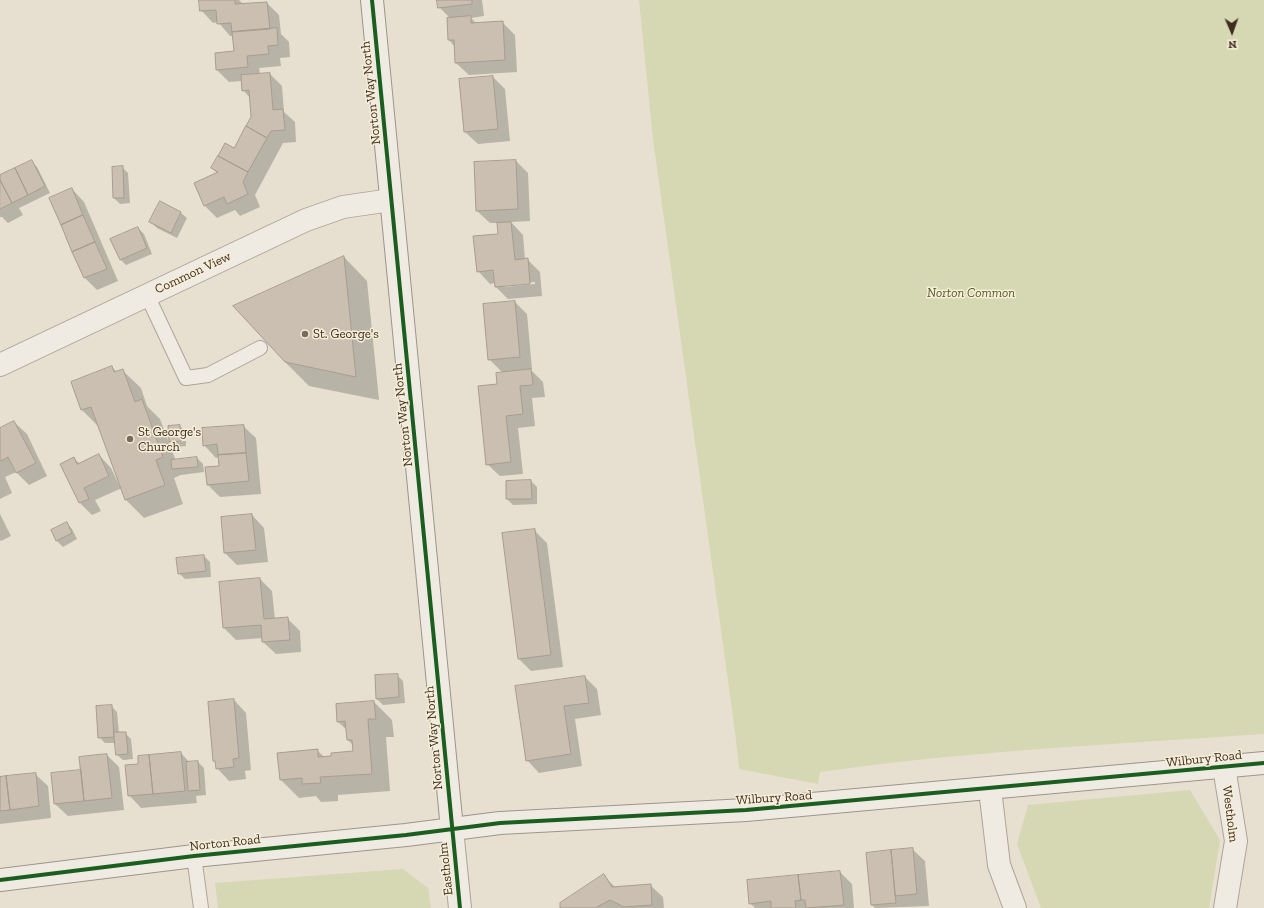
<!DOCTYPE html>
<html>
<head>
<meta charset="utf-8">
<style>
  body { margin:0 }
  #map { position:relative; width:1264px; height:908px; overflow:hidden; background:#e7e0d1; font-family:"Zilla Slab",serif }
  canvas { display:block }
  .north { position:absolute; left:1212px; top:12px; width:40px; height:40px; -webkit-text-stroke:3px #f7eed8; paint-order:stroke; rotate:178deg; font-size:11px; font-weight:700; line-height:16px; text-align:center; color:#3d2e20 }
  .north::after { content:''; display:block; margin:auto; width:14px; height:18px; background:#3d2e20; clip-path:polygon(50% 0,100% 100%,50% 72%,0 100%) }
</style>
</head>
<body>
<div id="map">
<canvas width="1264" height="908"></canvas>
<div class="north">N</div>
</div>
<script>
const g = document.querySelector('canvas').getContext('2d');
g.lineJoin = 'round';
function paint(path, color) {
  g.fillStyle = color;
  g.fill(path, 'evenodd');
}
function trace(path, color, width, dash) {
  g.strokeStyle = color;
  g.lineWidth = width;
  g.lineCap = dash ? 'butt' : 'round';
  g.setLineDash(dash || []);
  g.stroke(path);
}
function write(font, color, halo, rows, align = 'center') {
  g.font = font + ' "Zilla Slab",serif';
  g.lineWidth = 3;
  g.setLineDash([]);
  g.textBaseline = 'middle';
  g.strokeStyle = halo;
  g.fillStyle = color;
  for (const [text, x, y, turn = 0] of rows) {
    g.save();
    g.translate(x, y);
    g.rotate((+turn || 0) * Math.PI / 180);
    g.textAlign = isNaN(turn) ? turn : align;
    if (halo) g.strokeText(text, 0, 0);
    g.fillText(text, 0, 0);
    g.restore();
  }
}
const green = new Path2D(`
  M639,0H1264V734C1116,744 967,751 820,772L818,784L739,769L735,731L653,139Z
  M1190,790L1220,840L1209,908H1041L1017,844L1028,805Z
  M403,869L428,888L431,908H218L215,883Z`);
const shadow = new Path2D(`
  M200,0H239L244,5L267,3L279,15L281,34L289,42L290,57L280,58L281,66L259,68L260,74H270L282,86L284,112L295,122L296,142L283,143L255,195L260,207L240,216L235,210L217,218L205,206L195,184L218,174L212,168L234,149L252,117L250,98L243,90L242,81L229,82L217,70L235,52L233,36H230L218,22L213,23L201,10Z
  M438,0H482L484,16L471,18L477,24L502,22L515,35L517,72L469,75L456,63L455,47L449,40L448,18H450L439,7Z
  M493,77L505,89L510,141L478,144L465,132L460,80Z
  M31,161L37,167L50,193L19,208L23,215L8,223L2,217H0V174L2,176Z
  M516,161L528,173L530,221L511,222L523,235L525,260L527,259L540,272L542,296L508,299L496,287L495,283L490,284L478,271L499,235L498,223H490L477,211ZM535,282V284L505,287V285Z
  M122,167L128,173L130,203L120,204L114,198L113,168Z
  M72,189L84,202L118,281L97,290L85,278L50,198Z
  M181,213L187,218L177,238L157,228L151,222Z
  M138,228L144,234L152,254L126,265L120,259Z
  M344,257L367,281L379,400L309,386L285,362Z
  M515,302L527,314L532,369H530L543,382L545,397L532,398L535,426L518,428L523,474L500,476L487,464L498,385L503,373L489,359Z
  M112,367L117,372L122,370L141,388L147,406L160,419L176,461L197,458L203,464L204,472L181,475L174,478L183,504L144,518L126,500L122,488L95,500L101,511L92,515L80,503L61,464L74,458L80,464L99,455L111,468L119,485H121L99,427L82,410L72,382Z
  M14,422L27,434L47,476L29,485L16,472L14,473L5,477L12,493L0,499V429Z
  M180,426L186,432V446L176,447L170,441ZM186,439V441L174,442V440Z
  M243,426L256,438L261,494L220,497L208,485L207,468L220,467L219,457L216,458L204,445Z
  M531,481L537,487V504L513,505L507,499Z
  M0,514L11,536L1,541L0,540Z
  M252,515L264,528L268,562L237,565L225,553Z
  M67,523L72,529L77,539L63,547L57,541L52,530Z
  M535,531L547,543L563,667L531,671L519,659Z
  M204,556L210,562L211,577L185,579L179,573Z
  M260,579L272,591L275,620L287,618L300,631L301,652L276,654L263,642V638L236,640L224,628Z
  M397,675L403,681L405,703L383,705L377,699Z
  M585,677L597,689L601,715L575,719L582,766L539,773L527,760L516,687Z
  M234,700L246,713L251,770L245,771L246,779L229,781L217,768L216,763L214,760Z
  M374,702L392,720L394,737H386L390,791L338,795V801L321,802L316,796L299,798L281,780L317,750L325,758L354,752V746L348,740L347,730L338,722Z
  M111,706L117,712L119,733H125L131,739L133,759L123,760L117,755L116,743H105L99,737Z
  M181,753L190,763L198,762L204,768L206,795L196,796L197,803L141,808L129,795L140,765Z
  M107,755L119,767L124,810L68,816L55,804L82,771Z
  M35,774L48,786L51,818L0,824V778Z
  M912,849L925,861L929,906L875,908L872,905Z
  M840,872L852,884L854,908H755L750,903Z
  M603,875L616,888L650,885L663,897L664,908H561Z`);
const building = new Path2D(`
  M199,0H235V4L267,2L270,29L232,32L231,23L217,24L216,10L200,11Z
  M437,0H472V4L438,8Z
  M471,16V23L503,21L505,60L455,63L454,40H448L447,18Z
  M277,28L278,45L268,46L269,54L247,56L248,67L216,70L215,53L234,51L232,32Z
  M270,73L273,110L283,109L285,130L271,131L267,138L246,126L251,117L249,90L242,91L241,75Z
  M493,76L498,129L464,132L459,79Z
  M246,126L267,138L248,172L218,156L225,143L234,148Z
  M218,156L248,172L243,182L248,194L227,204L224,197L204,206L194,183L218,172L211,168Z
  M32,160L45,186L28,195L15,168Z
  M516,160L518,209L476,211L474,162Z
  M123,166L124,198H113L112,167Z
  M15,168L28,195L12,203L0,180V175Z
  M0,180L12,203L0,209Z
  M72,188L83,215L61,225L49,198Z
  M160,201L181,212L171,233L149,222Z
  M83,215L95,242L72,252L61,225Z
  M511,222L515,260L528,258L530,284L495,287L493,270L477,272L473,236L498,234L497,223Z
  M138,227L147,248L120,260L110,239Z
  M95,242L107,269L84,278L72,252Z
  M344,256L356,377L285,362L233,306Z
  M515,301L520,357L488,360L483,304Z
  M112,366L114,372L123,369L135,402L142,399L163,457L156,460L165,485L125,500L91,407L81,410L71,382Z
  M531,369L533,385L520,386L523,414L506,416L511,462L486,465L478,386L497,384L496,373Z
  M14,421L36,463L16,473L8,457L1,461L0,459V428Z
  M180,425L181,441L169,442L168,426Z
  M244,425L246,453L218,455L217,444L203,446L202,428Z
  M246,453L249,481L207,485L205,467L219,466L218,455Z
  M99,454L109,476L84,488L89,499L79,503L60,464L74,457L77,464Z
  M197,457L198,467L172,469L171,460Z
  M531,480L532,499H506V481Z
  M252,514L256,550L224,553L221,517Z
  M67,522L72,533L56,541L51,530Z
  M535,529L551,655L518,659L502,533Z
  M204,555L206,571L178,574L176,558Z
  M260,578L264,619L288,617L290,640L262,642L261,625L223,628L219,582Z
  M398,674L399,697L376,699L375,675Z
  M585,676L589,703L564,706L571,754L526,761L515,686Z
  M234,699L239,758L233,759L234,767L216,769L215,761H213L208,702Z
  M374,701L376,719H368L372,774L320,777L321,783L302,784V778L280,780L277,753L318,749V757L331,756V753L353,751L352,740H347L345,721L337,722L336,704Z
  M112,705L114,737L98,738L96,706Z
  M114,732H126L128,754L116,755Z
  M181,752L185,791L153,794L149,755Z
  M107,754L112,798L84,801L79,757Z
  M149,755L153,794L128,796L125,765L138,764V756Z
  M198,761L200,790L188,791L186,762Z
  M81,770L84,801L54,804L51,773Z
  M36,773L39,806L10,810L6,776Z
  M6,776L10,810L0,811V777Z
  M913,848L917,894L895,896L891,850Z
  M891,850L896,903L871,905L866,853Z
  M840,871L844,905L806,908L805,900H801L798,875Z
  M604,874L612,887L651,884L652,905L624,907L610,900L595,908H560V903Z
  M798,875L801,900L795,901L796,908H771V901L749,904L747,880Z`);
const lane = new Path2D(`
  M147,295L186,378L208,375L260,348
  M194,856L201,908`);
const street = new Path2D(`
  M0,365L306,220L343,207L391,200
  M1224,767L1236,841L1225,908
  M990,789L999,865L1015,908
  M452,829L460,908`);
const secondary = new Path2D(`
  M372,0L452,829
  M0,880L194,856L406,835L500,823L746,810L1264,763`);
const cycleway = new Path2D(`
  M372,0L460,908
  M0,880L194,856L406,835L500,823L746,810L1264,763`);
const markers = [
  [305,334,4,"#786c5e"],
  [130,439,4,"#786c5e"]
];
const streetNames = [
  ["Norton Way North",371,93,-96],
  ["Common View",193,273,-25],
  ["Norton Way North",403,415,-96],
  ["Norton Way North",434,738,-95],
  ["Wilbury Road",1204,759,-6],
  ["Wilbury Road",774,798,-4],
  ["Westholm",1230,814,83],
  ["Norton Road",225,843,-6],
  ["Eastholm",446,869,-96]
];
const parkNames = [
  ["Norton Common",971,293]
];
const poiNames = [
  ["St. George's",313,334],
  ["St George's",138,432],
  ["Church",138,447]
];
paint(green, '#d6d7b3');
paint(shadow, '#0003');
paint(building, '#cbbfb2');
trace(building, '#a89c90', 1);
trace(lane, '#ada599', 16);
trace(street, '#ada599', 24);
trace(secondary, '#9c958a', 24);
trace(lane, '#efebe3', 14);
trace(street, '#efebe3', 22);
trace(secondary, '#efebe3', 22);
trace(cycleway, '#1b5e20', 4);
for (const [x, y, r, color] of markers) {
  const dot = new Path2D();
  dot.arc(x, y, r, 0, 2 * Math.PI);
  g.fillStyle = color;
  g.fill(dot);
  trace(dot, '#f7eed8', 1.5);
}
write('13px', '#3d2e20', '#f7eed8', streetNames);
write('italic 13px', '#4d5a26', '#f7eed8', parkNames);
write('13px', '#3d2e20', '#f7eed8', poiNames, 'left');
</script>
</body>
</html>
